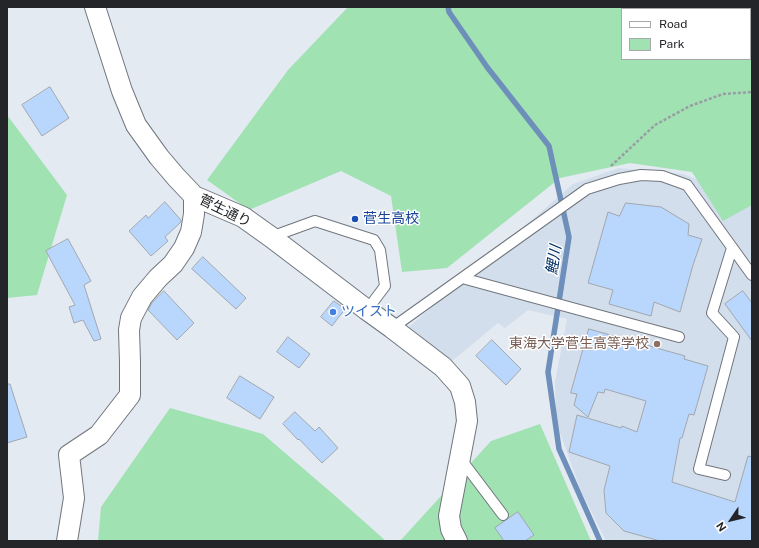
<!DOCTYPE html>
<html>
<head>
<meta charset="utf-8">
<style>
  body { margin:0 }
  #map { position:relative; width:759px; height:548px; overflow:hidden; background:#e4eaf2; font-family:"Public Sans",sans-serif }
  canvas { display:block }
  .frame { position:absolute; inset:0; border:8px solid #232528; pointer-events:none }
  .legend { position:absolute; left:621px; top:8px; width:130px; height:52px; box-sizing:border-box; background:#fff; border:1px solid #a7a8a9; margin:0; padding:5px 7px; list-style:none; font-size:12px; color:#232528 }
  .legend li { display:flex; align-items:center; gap:8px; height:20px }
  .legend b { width:20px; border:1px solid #a7a8a9 }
  .north { position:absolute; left:711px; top:500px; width:40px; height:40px; -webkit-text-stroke:3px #fff; paint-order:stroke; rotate:235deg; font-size:11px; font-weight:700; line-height:16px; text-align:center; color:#232528 }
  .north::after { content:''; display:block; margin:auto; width:14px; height:18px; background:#232528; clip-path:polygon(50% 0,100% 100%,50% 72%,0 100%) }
</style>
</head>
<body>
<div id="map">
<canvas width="759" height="548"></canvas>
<div class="frame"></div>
<ul class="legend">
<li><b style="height:5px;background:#fff"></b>Road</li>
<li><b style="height:11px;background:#a1e2b3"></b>Park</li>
</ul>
<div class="north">N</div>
</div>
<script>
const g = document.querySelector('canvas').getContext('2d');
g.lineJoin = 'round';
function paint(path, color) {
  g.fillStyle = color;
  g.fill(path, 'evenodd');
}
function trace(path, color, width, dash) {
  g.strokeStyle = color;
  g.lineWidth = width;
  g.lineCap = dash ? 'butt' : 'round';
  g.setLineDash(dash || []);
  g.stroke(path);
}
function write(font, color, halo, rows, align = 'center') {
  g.font = font + ' "Public Sans","Noto Sans JP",sans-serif';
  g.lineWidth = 3;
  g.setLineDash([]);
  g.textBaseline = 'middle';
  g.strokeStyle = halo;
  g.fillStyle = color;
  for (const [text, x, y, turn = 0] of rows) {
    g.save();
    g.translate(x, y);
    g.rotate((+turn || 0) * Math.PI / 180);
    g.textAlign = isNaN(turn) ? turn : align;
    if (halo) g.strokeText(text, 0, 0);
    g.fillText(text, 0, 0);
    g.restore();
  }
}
const built = new Path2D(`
  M619,168L683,174L741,196L752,204V541H606L581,491L560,433L556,411L555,382L567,319L528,310L505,328L498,323L452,361L409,327L573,184Z`);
const green = new Path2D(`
  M348,7H752V205L723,221L692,172L630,163L560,178L447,268L402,272L391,196L341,171L249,210L207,180L288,70ZM622,9H750V59H622Z
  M7,115L67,195L37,295L7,298Z
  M170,408L263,434L333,494L386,541H98L101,507Z
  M540,424L591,541H400L491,441Z`);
const stream = new Path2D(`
  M448,7L449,12L487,67L549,146L569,237L548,372L559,449L600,541`);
const building = new Path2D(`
  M50,87L69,118L42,136L22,105Z
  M165,202L181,220V222L165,237L168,241L151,256L129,231L146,215L148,218Z
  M626,203L661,207L689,224L688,235L702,239L693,265L680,312L654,302L651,316L609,304L613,290L588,283L608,212L619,216Z
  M68,239L91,281L84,285L101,339L94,341L83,320L74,323L69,307L75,305L46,251Z
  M203,257L246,298L236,309L192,269Z
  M164,291L194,323L177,340L148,310L152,303Z
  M743,291L752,303V341L725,304Z
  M334,301L345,309L332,326L321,317Z
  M589,329L685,356L684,359L708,366L694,415L689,414L682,438H680L672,482L735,502L748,456L752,457V541H660L624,531L606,513L604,490L610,466L569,452L577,415L621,428L622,426L637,432L646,401L605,389L604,393L598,392L588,417L574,405L577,394L571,393Z
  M288,337L310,354L299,368L277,352Z
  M492,340L521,369L506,385L476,356Z
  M240,376L274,397L260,419L227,398Z
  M7,384H10L27,437L7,443Z
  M295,412L315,431L319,427L338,448L322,463L299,439L298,440L283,424Z
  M518,512L534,535L525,541H504L495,528Z`);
const path = new Path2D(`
  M611,166L655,125L690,106L723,94L752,92`);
const lane = new Path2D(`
  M271,237L315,221L374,240L380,250L385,286L367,310
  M462,278L679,337
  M392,328L587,189L619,179L641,175L662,176L687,185L752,275
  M460,458L503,515
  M725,475L699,469L734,337L712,313L732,248`);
const street = new Path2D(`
  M95,7L122,91L136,125L159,157L176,177L194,196L243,217L271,237L367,310L392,328L443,367L460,386L465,402L467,421L449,516L451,529L457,541
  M67,541L74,498L69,455L99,435L130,395V362L129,330L131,318L142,297L158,278L173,264L184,248L191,232L194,214V196`);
const markers = [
  [355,219,4,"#1a4fb4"],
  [333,312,4,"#3f7fe0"],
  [657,344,4,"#8d6e63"]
];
const streetNames = [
  ["菅生通り",225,211,26]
];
const transitNames = [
  ["菅生高校",363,219]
];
const shopNames = [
  ["ツイスト",341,312]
];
const educationNames = [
  ["東海大学菅生高等学校",649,344]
];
const waterNames = [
  ["鯉川",554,260,-81]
];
paint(built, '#d3deec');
paint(green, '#a1e2b3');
trace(stream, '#6d8fba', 5.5);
paint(building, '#b9d7fd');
trace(building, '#a1a7ae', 1);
trace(lane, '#71767d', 12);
trace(street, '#71767d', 22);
trace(path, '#999da3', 2.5, [3, 2]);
trace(lane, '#fff', 10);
trace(street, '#fff', 20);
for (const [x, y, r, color] of markers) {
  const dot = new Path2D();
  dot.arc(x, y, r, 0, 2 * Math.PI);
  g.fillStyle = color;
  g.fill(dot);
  trace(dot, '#fff', 1.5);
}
write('14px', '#232528', '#fff', streetNames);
write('14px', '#164399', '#fff', transitNames, 'left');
write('14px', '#366cbe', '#fff', shopNames, 'left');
write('14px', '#785e54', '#fff', educationNames, 'right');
write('italic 15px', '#002f64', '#fff', waterNames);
</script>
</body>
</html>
